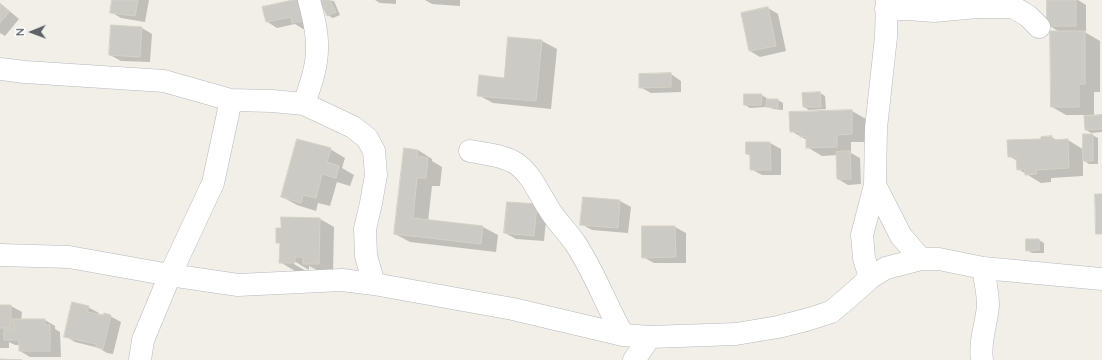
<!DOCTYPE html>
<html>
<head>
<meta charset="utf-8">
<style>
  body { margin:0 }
  #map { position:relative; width:1102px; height:360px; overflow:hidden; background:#f1efe8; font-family:Quicksand,sans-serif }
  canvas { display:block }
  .north { position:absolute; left:12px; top:12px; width:40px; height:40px; -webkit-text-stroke:3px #fff; paint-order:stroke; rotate:269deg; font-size:11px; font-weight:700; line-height:16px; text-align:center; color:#5f6368 }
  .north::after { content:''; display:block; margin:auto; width:14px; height:18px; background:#5f6368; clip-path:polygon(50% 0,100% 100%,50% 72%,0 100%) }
</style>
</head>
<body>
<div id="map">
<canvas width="1102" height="360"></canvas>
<div class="north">N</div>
</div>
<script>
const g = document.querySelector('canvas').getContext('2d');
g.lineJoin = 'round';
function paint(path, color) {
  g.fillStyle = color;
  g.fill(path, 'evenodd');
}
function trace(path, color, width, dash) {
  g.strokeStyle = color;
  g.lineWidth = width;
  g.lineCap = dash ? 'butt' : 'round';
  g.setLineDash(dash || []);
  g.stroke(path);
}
const shadow = new Path2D(`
  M113,0H149L145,22L121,18L111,12Z
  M299,0L313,27L303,29L295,24L277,28L266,21Z
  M324,0L334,1L340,15L333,18L327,15Z
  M375,0H396V4L380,3Z
  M425,0H460V6L432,4Z
  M1048,0H1078L1086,5V31H1083L1100,41V92H1094V115H1066L1052,107L1060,32L1048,25Z
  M0,3L19,19L5,36L0,33Z
  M768,8L778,14L786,51L760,57L750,51Z
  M142,28L152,34L150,62L121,61L110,55Z
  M542,41L557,49L551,109L493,103L478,95L505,79Z
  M671,74L681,81V92L651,93L640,87Z
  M820,93L825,96L826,109L809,110L804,107Z
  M761,95L767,98L766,100H778L783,103V110L773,109L766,106V107L750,108L745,105Z
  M852,111L866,119L867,142H851V153L860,158L861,184L848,185L838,179L837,155L822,156L807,147V140L791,131Z
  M1102,116V132L1091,133L1086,130Z
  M1092,135L1098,138V164H1089L1083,160V176L1051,178V182L1041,183L1018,169V161L1009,156L1042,140L1051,137L1057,140H1068L1084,150Z
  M747,143H770L781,149V175H762L751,169V156L747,154Z
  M330,149L345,158L342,168L354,175L350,186L337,182L330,206L318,203L316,211L297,205L282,197Z
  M418,150L432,159V161L442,167L440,186H432L428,221L483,227L498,235L496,252L410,242L395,234Z
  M584,198L620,201L631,207L628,233L592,230L581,224Z
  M508,203L547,211L544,241L516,239L505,233Z
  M320,219L334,227L333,272L319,271L309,266V270L294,261V264L306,271H295L280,262L281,244L277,242Z
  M643,227H675L686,233V263H654L643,257Z
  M1039,240L1044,243V253H1032L1027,250Z
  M0,306H11L22,312L21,320H45L55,326V329L60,332L61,357H30L20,351V345H15L9,342V348H0Z
  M88,307L99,313L98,315L110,316L121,322L113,354L107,353L99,348L75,342L65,336Z`);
const building = new Path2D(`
  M112,0H138L135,16L110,13Z
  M293,0H299L303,21L292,23L291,17L266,22L262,7Z
  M321,0H330L336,12L327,16L320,1Z
  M1047,0H1076V26H1047Z
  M0,4L9,12L0,23Z
  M768,7L776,46L749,51L741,13Z
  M111,25L142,27L140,57L109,55Z
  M1050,31H1085V84H1079V107H1051Z
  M508,37L542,40L536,101L477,96L479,75L504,78Z
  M671,73V87L639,88V74Z
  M820,92L821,107H803L802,93Z
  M744,94H762L761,105H744Z
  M767,99H778V108L766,107Z
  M852,110V134L837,135V147L806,148V136L800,137V132H790L789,112Z
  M1102,115V129L1085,130L1084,116Z
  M1083,134H1093V161H1083Z
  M1052,136V140L1068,139L1069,168L1036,170L1037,174L1025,175V169L1017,170L1016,157H1008L1007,140L1041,139V137Z
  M297,139L331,148L327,162L339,166L336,178L322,174L316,198L303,195L301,203L281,197Z
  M746,142H770L771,170H750V154H746Z
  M404,148L418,150L417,156L428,158L426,178H417L413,218L483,226L481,244L394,234Z
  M850,151L851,179H837L836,152Z
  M1095,194H1102V234H1096Z
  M583,197L620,200L618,228L580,225Z
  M507,202L537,204L534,236L504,233Z
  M281,217L320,218L319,264H303V257H295V263H279L280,243H276V228H281Z
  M642,226H675L676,257L642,258Z
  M1026,239H1039V250L1026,251Z
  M72,302L89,306L87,312L103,315L104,313L111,315L103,349L96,347V344L64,337Z
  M0,305H11V328H0Z
  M13,319H45V325H50V351H19V340H4V329H13Z
  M0,359L22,360H0Z`);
const minor = new Path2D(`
  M886,9H908L934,11L977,7H1013L1028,16L1039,27
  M0,69L25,72L164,81L231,100L272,101L304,104L353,127L367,138L374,151L376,175L371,203L365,229L366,256L374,284
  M304,104C310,86 317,68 317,49C318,33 313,16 309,0
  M470,151C485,154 504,155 517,164C532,175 539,194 549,209C556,221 567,231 575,243C594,271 606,305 623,335
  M875,185L901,236L921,259
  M0,255L69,257L170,275L238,285L342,280L374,284L513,309L623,335L650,337L736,334L778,327L806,320L831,312L849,297L870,278L886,268L921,259H939L983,268L1102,279
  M870,278L864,258L862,235L875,185L876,128L886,37L887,0
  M140,360L143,340L170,275L213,183L231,100
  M634,360L650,337
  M982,360C979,341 987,323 988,305C988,293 985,280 983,268`);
paint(shadow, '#0003');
paint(building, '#cccac5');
trace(building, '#d6d1c6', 1);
trace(minor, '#b5b8bc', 23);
trace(minor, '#fff', 22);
</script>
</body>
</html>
